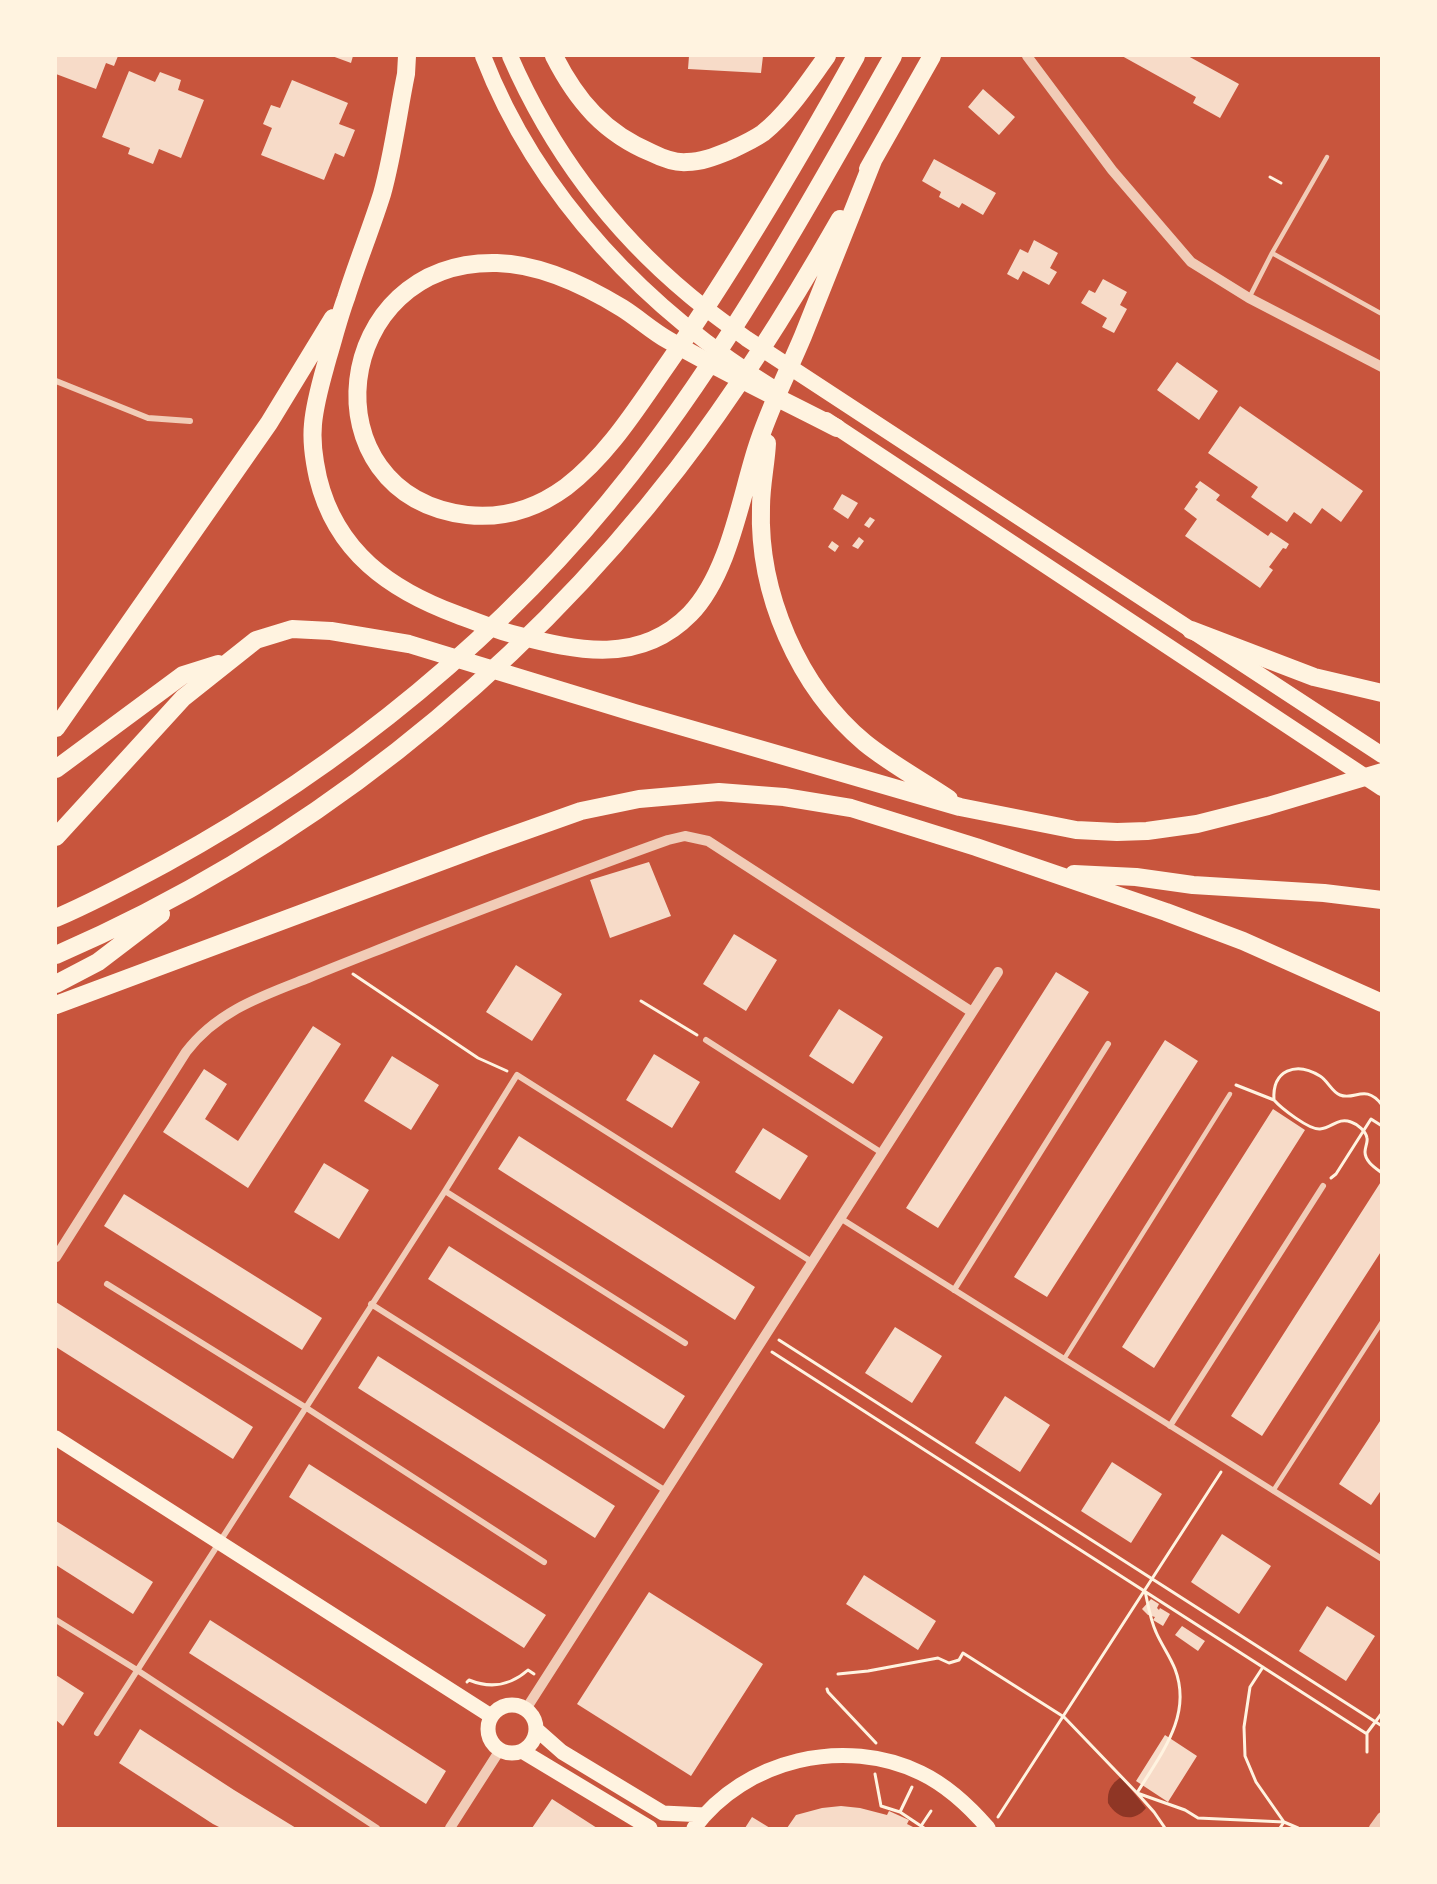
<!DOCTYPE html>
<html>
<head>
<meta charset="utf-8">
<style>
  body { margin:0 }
  #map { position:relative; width:1437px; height:1884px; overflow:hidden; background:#c8553d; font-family:Roboto,sans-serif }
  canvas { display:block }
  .frame { position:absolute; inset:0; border:57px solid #fff3e0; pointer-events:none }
</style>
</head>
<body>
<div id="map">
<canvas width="1437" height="1884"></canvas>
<div class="frame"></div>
</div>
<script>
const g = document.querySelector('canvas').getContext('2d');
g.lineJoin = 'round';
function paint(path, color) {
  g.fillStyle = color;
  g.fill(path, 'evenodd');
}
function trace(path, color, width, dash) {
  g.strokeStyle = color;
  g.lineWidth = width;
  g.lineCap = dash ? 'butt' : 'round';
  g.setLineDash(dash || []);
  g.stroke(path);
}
const water = new Path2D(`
  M1121,1777L1146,1808C1134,1823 1117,1819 1108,1803C1107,1791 1111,1784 1121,1777Z`);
const building = new Path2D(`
  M56,56H118L114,66L106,63L96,89L56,74Z
  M332,56H353L351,63Z
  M689,56H763L761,73L688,69Z
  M1122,56H1188L1239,84L1220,118L1193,103L1196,97Z
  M129,71L155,82L160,72L181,80L178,90L204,100L181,158L159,149L153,164L128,154L130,148L102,137Z
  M292,80L348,103L339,124L355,130L344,157L335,153L324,180L261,155L272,128L263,124L271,105L280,108Z
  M983,89L1015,117L999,135L968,107Z
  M934,159L996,193L983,215L962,203L959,208L939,197L941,192L922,181Z
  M1034,240L1058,253L1050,268L1057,272L1049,285L1023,271L1018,280L1007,274L1020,249L1028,253Z
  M1103,279L1127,292L1120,305L1127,309L1114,333L1102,327L1107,318L1081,303L1089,290L1095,293Z
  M1177,362L1218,391L1199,420L1157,390Z
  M1240,406L1363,491L1341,522L1322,508L1311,524L1294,512L1287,522L1251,497L1258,487L1208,453Z
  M1200,481L1220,495L1216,500L1268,536L1271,532L1289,544L1286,549L1283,548L1269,567L1273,570L1260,588L1185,536L1197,519L1184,509L1198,489L1195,487Z
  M842,494L858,503L848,519L833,509Z
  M870,517L875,520L869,528L864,525Z
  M859,537L864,541L858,549L852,546Z
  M832,541L839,546L835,552L828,547Z
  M649,862L671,916L610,938L590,880Z
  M734,934L777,960L746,1011L703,984Z
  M516,965L562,994L532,1041L486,1012Z
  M1056,972L1089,992L938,1228L906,1208Z
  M839,1009L883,1037L853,1084L809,1056Z
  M313,1026L341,1044L248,1188L163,1132L204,1069L227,1084L205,1119L238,1141Z
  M1165,1040L1198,1061L1047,1297L1014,1277Z
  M654,1054L700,1082L672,1128L626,1100Z
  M392,1056L439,1085L411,1130L364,1101Z
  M1273,1109L1305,1130L1154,1368L1122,1347Z
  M763,1128L808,1156L780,1200L735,1172Z
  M519,1136L755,1287L735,1320L498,1169Z
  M324,1163L369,1190L339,1239L294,1212Z
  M1382,1180V1250L1262,1436L1231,1416Z
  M124,1194L322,1318L302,1350L104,1226Z
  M449,1246L685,1396L664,1429L428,1279Z
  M56,1302L253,1427L233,1459L56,1347Z
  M895,1327L942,1356L912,1403L865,1373Z
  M378,1356L615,1506L595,1538L358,1388Z
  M1005,1396L1050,1425L1020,1472L975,1443Z
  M1382,1418V1489L1371,1505L1339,1484Z
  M1112,1462L1162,1494L1131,1543L1081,1511Z
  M309,1464L546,1615L524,1648L289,1497Z
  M56,1521L153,1582L133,1614L56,1565Z
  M1222,1534L1271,1566L1239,1614L1191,1582Z
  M864,1575L936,1621L918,1650L846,1604Z
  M649,1592L763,1664L691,1776L577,1704Z
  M1151,1599L1159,1604L1157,1608L1159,1610L1160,1608L1170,1614L1163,1626L1153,1620L1155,1617L1148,1615L1142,1609Z
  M1327,1606L1375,1636L1346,1681L1299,1651Z
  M210,1620L446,1771L426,1804L189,1653Z
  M1182,1626L1205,1641L1198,1651L1175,1635Z
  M56,1675L84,1693L63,1726L56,1720Z
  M140,1729L234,1790L296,1828H221L213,1824L119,1763Z
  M1165,1735L1197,1756L1168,1802L1136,1781Z
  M552,1799L597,1828H532Z
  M841,1806L860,1808L887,1815L889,1811L909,1820L907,1824L915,1828H787L796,1815L822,1808Z
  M752,1817L770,1828H745Z`);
const path = new Path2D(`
  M1270,177L1281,183
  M353,974L478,1058L507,1071
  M641,1001L697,1035
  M1236,1085L1274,1100
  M1382,1105C1365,1083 1355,1101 1340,1095C1332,1092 1328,1081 1320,1076C1296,1061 1272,1070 1274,1100C1281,1108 1309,1130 1320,1129C1332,1128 1338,1117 1351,1122C1357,1124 1366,1131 1367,1138C1368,1142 1365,1147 1365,1152C1365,1161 1374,1167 1382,1173
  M1331,1178L1336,1174L1371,1119L1382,1126
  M779,1340L1382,1726
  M772,1352L1367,1734V1752
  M1145,1591C1148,1604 1150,1619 1156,1632C1161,1644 1170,1656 1175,1669C1193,1716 1160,1755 1137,1793L1185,1810L1198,1818L1284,1822L1298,1828
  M1263,1667L1250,1687L1244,1727L1245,1756L1256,1782L1284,1822L1280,1828
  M838,1674L868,1671L938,1658L949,1663L959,1660L963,1653L1064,1717L1137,1793L1154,1812L1165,1828
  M467,1682L469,1680C491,1689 510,1686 528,1670L534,1674
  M827,1689L828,1692L876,1743
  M1367,1733L1382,1713
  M875,1774L881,1806L900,1812L924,1828
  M900,1812L912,1787
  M998,1817L1221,1472
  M921,1826L931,1811`);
const service = new Path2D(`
  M1327,157L1272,253L1382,314
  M1249,298L1272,253
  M1064,1359L1230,1094
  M1273,1491L1382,1322`);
const minor = new Path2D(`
  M56,381L148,418L190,421
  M706,1040L882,1153
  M445,1191L685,1343
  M840,1218L1382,1559
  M107,1284L305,1407L544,1562
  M954,1290L1108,1044
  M371,1304L666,1491
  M1170,1426L1323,1186
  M56,1620L137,1670L377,1828
  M97,1733L445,1191L517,1075L812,1262`);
const tertiary = new Path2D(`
  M1027,56L1112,170L1191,262L1249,298L1382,367
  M56,1257L186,1052C217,1011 262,996 308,978C344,963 381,949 418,934C501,902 584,870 668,840L685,836L708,841L972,1012
  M526,1709L998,972
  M450,1828L500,1750
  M1374,1828L1382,1817`);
const primary = new Path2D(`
  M56,1438L491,1716
  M488 1729a24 24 0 1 1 48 0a24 24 0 1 1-48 0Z
  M536,1729L562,1752L663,1813L705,1815
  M522,1751L650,1828
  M694,1828C745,1759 845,1736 921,1773C948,1786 969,1806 988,1828`);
const trunk = new Path2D(`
  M483,56C538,198 649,312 778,391
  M510,56C550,148 611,230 689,295C708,311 728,325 747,339L1382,755
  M826,420L1382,788`);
const motorway = new Path2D(`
  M407,56L406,74C398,113 393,155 382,194C371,229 357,263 346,298C339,317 334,337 328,357C322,379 315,401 313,424C311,443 314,460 318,478C336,552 390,590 458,615C477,622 496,630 516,635C577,651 640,665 690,614C728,575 740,501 756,450C768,411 787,374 803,336C827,277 850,217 874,158
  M554,56C577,101 604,133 652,153C662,158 675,163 687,162C702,162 716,156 731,150C742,145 753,140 763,133C789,112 808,82 827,56
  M868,169L932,56
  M837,428C781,399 723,372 668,340C652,331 638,318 622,308C586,286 540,264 497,263C330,259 304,495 467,515C503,519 536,509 566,487C609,454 638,406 669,362C737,264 798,160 856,56
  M767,443C766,464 761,485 761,507C758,593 798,687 865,743C891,764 921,780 949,799
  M1191,630L1314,677L1382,693
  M56,728L269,423L333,318
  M56,769L183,675L218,664
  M56,837L183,698L256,640L292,629L331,631L409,644L635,713L960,807L1076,830L1117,832L1147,831L1197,824L1268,806L1382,772
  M1074,874L1136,877L1193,885L1324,893L1382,900
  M56,918C93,902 129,883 166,863C343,766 506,634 631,474C733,343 812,199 893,56
  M56,955C300,849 515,679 678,468C738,390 791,305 840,219
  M56,984L98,962L161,914
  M56,1005L488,844L581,811L639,799L719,792L784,797L851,808L976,847L1166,912L1243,941L1382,1003`);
paint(water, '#8f3625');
paint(building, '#f7dbc8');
trace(path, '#fff3e0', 3);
trace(service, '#f1ccb7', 4.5);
trace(minor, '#f1ccb7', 6);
trace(tertiary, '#f1ccb7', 10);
trace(primary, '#fff3e0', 15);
trace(trunk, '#fff3e0', 16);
trace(motorway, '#fff3e0', 18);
</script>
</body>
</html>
